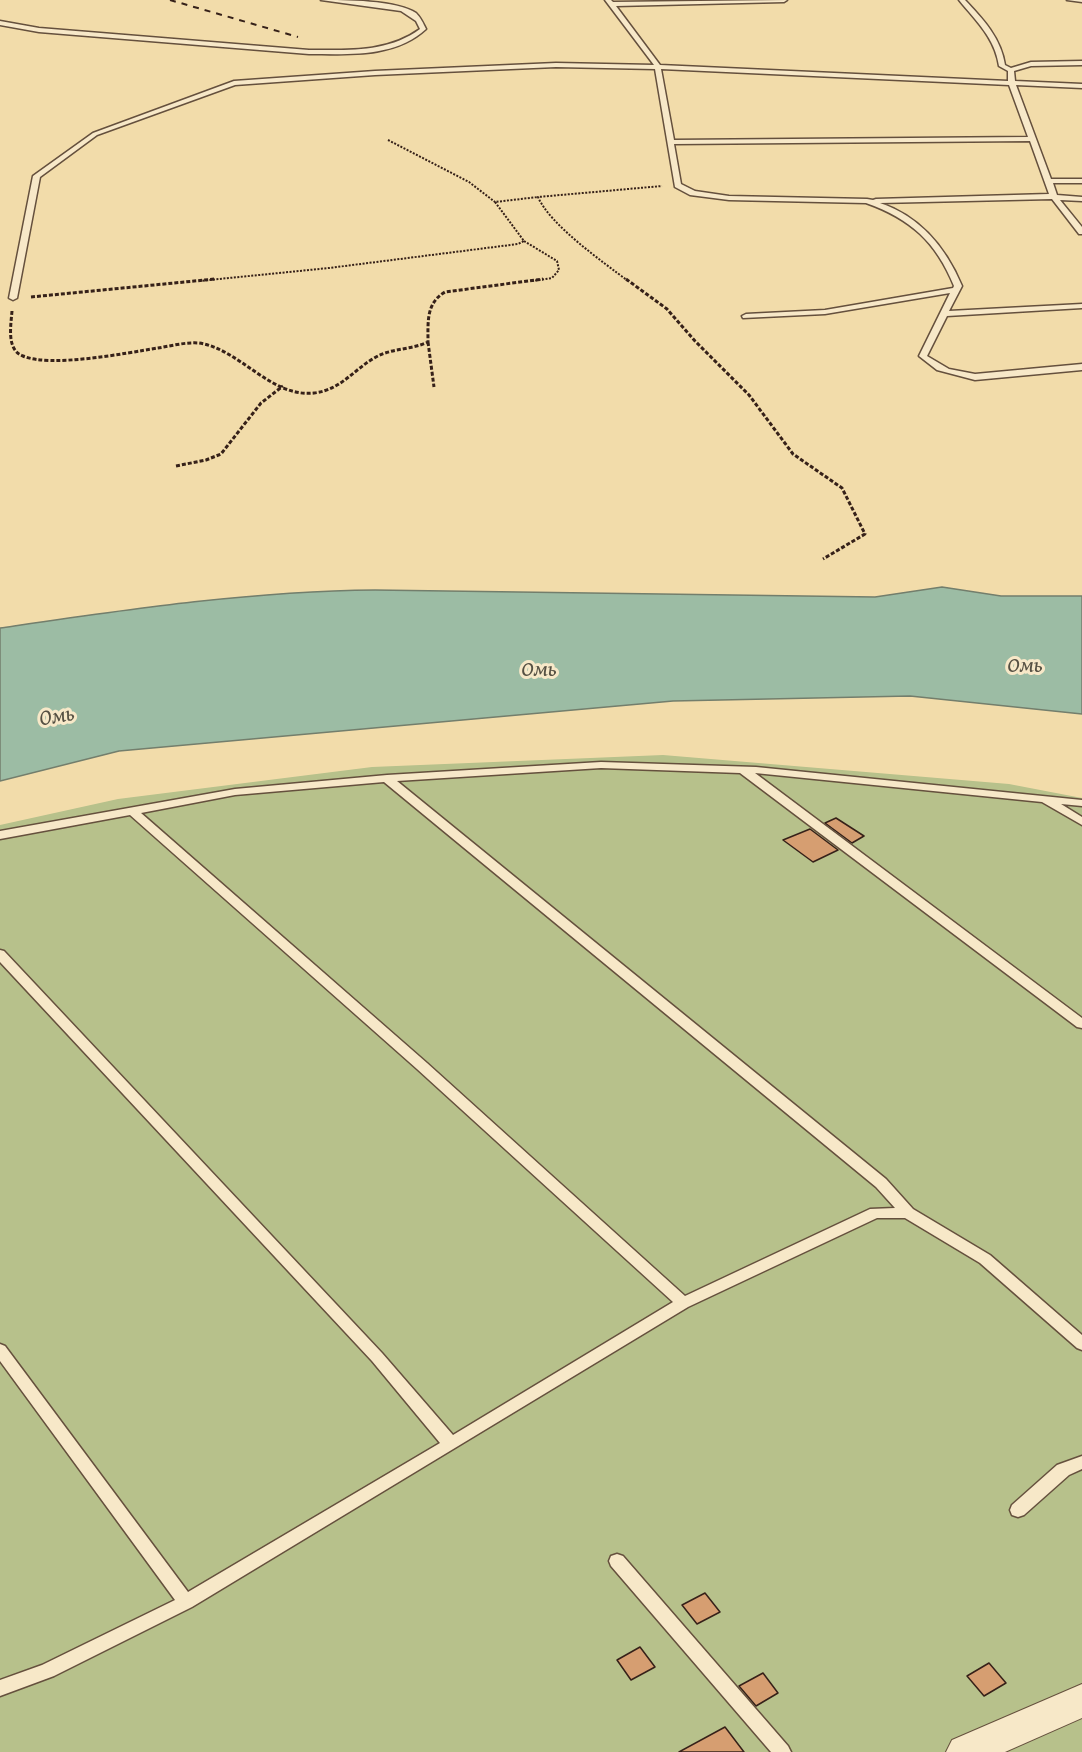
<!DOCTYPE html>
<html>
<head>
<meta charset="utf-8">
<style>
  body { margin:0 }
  canvas { display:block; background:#f2dcaa }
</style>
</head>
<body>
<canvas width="1082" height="1752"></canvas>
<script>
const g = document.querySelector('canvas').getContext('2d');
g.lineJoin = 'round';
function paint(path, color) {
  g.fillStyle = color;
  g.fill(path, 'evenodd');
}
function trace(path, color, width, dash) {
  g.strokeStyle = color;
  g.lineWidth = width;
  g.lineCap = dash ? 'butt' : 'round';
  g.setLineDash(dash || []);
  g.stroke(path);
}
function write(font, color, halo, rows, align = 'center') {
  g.font = font + ' "Gentium Book Plus",serif';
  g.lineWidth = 6;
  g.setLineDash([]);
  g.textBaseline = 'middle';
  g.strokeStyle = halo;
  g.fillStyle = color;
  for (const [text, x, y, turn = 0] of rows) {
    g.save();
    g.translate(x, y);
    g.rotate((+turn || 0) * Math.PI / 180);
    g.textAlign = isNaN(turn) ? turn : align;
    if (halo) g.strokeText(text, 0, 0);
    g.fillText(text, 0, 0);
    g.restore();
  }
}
const green = new Path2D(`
  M663,755L1009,784L1082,798V1752H0V825L118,799L372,767Z`);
const water = new Path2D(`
  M942,587L1001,596H1082V714L910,696L673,701L119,751L0,781V628C124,610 250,591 375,590L875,597Z`);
const building = new Path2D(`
  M836,818L864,836L852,843L825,823Z
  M810,829L838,850L813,862L783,840Z
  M705,1593L720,1612L697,1624L682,1605Z
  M640,1647L655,1667L631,1680L617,1660Z
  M989,1663L1006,1683L984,1696L967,1676Z
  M763,1673L778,1693L756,1706L739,1686Z
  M725,1727L744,1752H679Z`);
const pathFar1 = new Path2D(`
  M388,140L469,182L495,202
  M524,241L557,261L559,270L552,278L532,281
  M199,281L329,268L518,244L524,241L495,202L538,197
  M628,281C603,262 550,225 538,197L662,186`);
const path = new Path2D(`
  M626,279L667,309L695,341L749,395L793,454L842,488L865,534L823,559
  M31,297L215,279
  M12,311C11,325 6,350 23,356C51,368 126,353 158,348C171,346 185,342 199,343C240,349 271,398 314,393C341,390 354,369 376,357C392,348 411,350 428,342C428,322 426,303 445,292L543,279
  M428,342L434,387
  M176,466L206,460L221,454L261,403L283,386`);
const lane = new Path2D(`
  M321,0C344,0 397,0 416,13C421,18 423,23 426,29C395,58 348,54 309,54L39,32L0,25V21L39,28L309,50C348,50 387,53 420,29L416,21L401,11Z
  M605,0H611L613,2L787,0L784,2L616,6L660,65L1008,81V71L999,66C995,38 976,21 959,0H965C983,19 1001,38 1005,65L1011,68L1031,62L1082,61V65L1031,66L1014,71L1015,81L1082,84V88L1016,85L1051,179H1082V183H1053L1057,195L1082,197V201L1060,200L1082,227V234H1079L1052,199L880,203C921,217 946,248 962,286L949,311L1082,304V308L947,316L927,356L949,369L975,374L1082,364V370L975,380L937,370L919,356L950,293L825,314L743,318L742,316L746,314L825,310L953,288L954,286C936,242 911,219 866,203L729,200L690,195L675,187L655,69L556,67L375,75L235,85L97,135L40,177L17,298L13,300L9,298L33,176L93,133L234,81L375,71L556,63L654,65ZM661,69L1009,85L1028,137L674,140ZM1030,141L1049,194L876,199L873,200L867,199L729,196L695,191L681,184L674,144Z
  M1067,0H1082V2Z
  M601,762L756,767L1082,800V806L1061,804L1082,817V825L1042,802L755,773L1082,1018V1028L1077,1027L740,773L601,768L397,781L886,1179L913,1209L990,1255L1082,1335V1350L1077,1348L980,1263L905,1218H877L688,1307L192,1607L54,1676L0,1696V1680L42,1665L175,1600L0,1361V1344L5,1346L188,1592L440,1443L372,1361L0,962V950L4,951L382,1353L453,1435L673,1302L417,1069L130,815L0,839V831L235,789L387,775ZM384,782L876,1187L895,1208L870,1209L685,1296L427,1063L141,813L235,795Z
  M1082,1456V1469L1069,1475L1024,1515L1018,1517L1012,1515L1010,1510L1012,1505L1057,1465Z
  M617,1554L623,1556L788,1746L791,1752H771L611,1566L609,1561L611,1556Z`);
const street = new Path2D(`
  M1082,1684V1718L1005,1752H946L952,1740Z`);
const rail = new Path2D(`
  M170,0L298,37`);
const waterNames = [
  ["Омь",1025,666],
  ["Омь",539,670],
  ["Омь",57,717,-10]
];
paint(green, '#b7c18b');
paint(water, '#9cbca4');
trace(water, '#737e6c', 1.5);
paint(building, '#d69e71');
trace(building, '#362119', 1.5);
trace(lane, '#65503d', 3);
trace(street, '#65503d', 2);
trace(pathFar1, '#362119', 2, [2, 1.5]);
trace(path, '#362119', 3, [4, 2]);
paint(lane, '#f7e8c8');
paint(street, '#f7e8c8');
trace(rail, '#362119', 2, [6, 6]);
write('italic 22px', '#555043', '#f7e8c8', waterNames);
</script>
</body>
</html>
